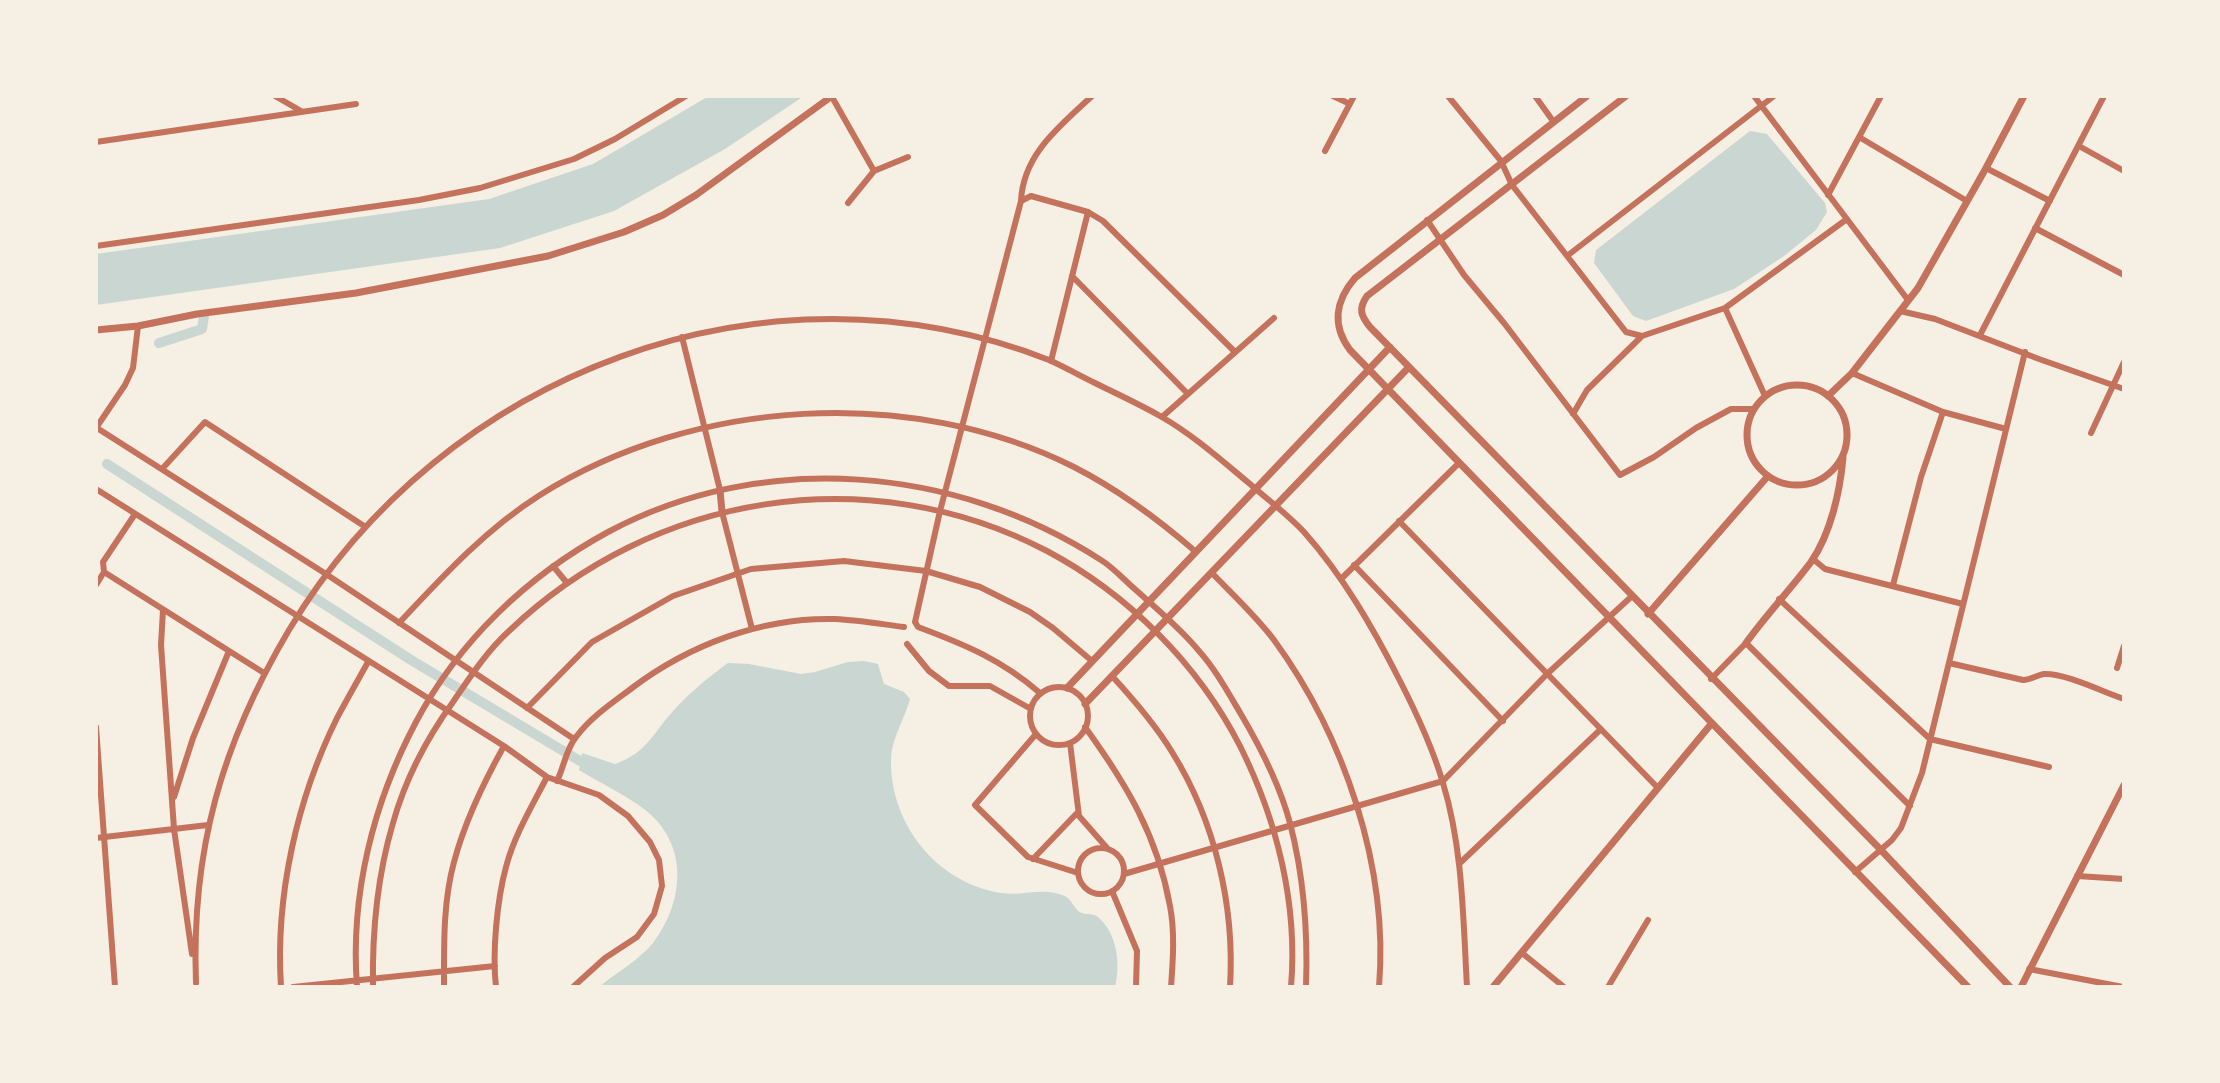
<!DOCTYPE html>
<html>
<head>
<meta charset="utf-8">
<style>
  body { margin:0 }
  #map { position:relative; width:2220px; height:1083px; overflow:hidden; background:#f6efe4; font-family:"Fira Sans",sans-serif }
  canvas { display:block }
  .frame { position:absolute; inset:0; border:98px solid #f6efe4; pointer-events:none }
</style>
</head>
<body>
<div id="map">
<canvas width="2220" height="1083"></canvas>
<div class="frame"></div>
</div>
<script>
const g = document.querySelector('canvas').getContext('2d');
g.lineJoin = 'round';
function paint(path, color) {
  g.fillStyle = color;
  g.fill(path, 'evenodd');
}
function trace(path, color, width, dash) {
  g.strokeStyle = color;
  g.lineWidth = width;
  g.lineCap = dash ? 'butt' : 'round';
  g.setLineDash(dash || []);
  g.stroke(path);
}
const water = new Path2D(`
  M709,96H804L725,149L614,211L500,248L96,305V254L489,199L593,164Z
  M1750,131L1767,134L1825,203L1827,212L1816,230L1784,256L1734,289L1646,321L1633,316L1594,263L1596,250Z
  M864,661L878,664L884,684L904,692L910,699C905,718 891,740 891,760C890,824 937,883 1001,893C1021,896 1041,888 1059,894C1071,897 1071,903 1078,911C1084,916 1091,912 1098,917C1117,933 1121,964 1115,987H599C616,973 639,960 653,943C685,901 689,843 644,809C624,794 600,783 579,770L582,753L615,764C648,752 652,734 674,710C690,692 709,677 728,663L749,664L801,674L815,672L848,662Z`);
const canal = new Path2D(`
  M159,343L202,329L204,316
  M107,464L411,660L580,761`);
const minor = new Path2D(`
  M275,96L301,111
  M1333,96L1350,104
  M1448,96L1501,161L1512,185L1626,332L1642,336
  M1535,96L1553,121
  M1754,96L1908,300
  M832,97L874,171
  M1859,137L1967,201
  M96,142L356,104
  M2079,146L2124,171
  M1325,151L1354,96
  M1986,168L2050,201
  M1828,195L1881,96
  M1021,201C1023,154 1060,126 1092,96
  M848,203L874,171L908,157
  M1427,220L1464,275L1504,323L1620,475L1654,457L1696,428L1731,409H1754
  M2035,228L2124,275
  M96,246L419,200L480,188L574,159L615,139L686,96
  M1567,256L1774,96
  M1072,276L1187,393
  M1725,308L1765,396
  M1900,311L1935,319L2039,359L2124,389
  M1980,335L2104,96
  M682,337L720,490
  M1051,361L1088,212
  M1852,373L1943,412L2006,429
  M1573,414L1587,390L1642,336L1725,308L1847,219
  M1162,417L1274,318
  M96,428L125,385L133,368L138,326
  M97,428L326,574L574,739
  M2091,433L2124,362
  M162,469L205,422L364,526
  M96,489L504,746L547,777C532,806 514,836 506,867C497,900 492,953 496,987
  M722,512L752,629
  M135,514L103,562L104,572L264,673
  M1399,521L1658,788
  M1813,559L1825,569L1963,604
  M1354,565L1503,721
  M553,566L567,583
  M1212,573C1233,595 1256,616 1274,640C1344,736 1389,867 1379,987
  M1341,579L1459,463
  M96,585L104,572
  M1893,585L1921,477L1943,412
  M1779,599L1930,739L2049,767
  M163,610L161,645L174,829L192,954
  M399,623C442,577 486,529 540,495C694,398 911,385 1074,467C1119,490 1158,519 1196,552
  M907,644L929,671L949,686H990L1031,709
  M1949,663L2023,680C2031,680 2037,675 2044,674C2065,673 2103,692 2124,699
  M2117,668L2124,646
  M1112,676C1134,700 1155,724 1172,752C1215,821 1235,906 1230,987
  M1711,679L1746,643L1910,806
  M1030 716a29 29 0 1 1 58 0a29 29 0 1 1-58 0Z
  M1040,693C1002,660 966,645 918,627L915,622L940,511L1021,201L1031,196L1088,212L1103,221L1235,352
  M527,708L592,642L673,596L751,569L844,561L926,571L980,587L1030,612L1053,628L1092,661
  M96,727L115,987
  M1085,727C1127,785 1157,835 1170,906C1175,932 1173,960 1171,987
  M1036,734L975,805L1028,857L1078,873
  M1070,743L1079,816L1107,848
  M547,777L599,795L628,816L650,842L659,860L662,886L654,914L637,937L605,958L573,987
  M557,781C564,767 566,749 576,737C591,717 612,703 632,688C689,645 762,617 835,619C858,620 881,624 904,627
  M174,797L193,738L229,651
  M96,838L208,825
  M1078 871a23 23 0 1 1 46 0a23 23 0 1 1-46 0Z
  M1033,859L1078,812
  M1460,863L1601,729
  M1855,872L1892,840L1901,828L1922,773L2025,352
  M1124,874L1443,781L1547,674L1631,597
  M2077,876L2124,879
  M1112,891L1137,951L1136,987
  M1522,953L1564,987
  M2029,969L2123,987
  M196,983C191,850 222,743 289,630C443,372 766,249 1049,360C1065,367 1080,376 1095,383C1117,394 1139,404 1160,416C1192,434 1221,460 1250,484C1268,500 1287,514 1304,532C1343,576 1372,626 1399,679C1416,712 1432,746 1443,783C1463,849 1463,918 1467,987
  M281,987C275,896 297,799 337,718C347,699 358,680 368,662
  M293,987L495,966
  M357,987C350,895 373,803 416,722C459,641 527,576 608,532C763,449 956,466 1101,560C1114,568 1125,581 1137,591C1158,610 1181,629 1199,651C1216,670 1229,694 1242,716C1262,750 1280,786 1290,823C1304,877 1308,932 1306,987
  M373,987C372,930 377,877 393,823C405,780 427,738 453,702C470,677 487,651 509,631C653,493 869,458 1047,551C1128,594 1198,664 1240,746C1277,820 1298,904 1291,987
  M444,987C444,945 443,902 454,862C464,824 485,780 504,746
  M1608,987L1648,920`);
const tertiary = new Path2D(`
  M1587,96L1355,278C1335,301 1332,326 1350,350L1968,987
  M1626,96L1367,296C1358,309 1361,316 1370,327L1880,849L2010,987
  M96,330L138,326L197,314L356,293L548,256L624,232L663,215L696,195L832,96
  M1747 435a50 50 0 1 1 100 0a50 50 0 1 1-100 0Z
  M1828,396L1852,373L1918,288L1986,168L2024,96
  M720,490L722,512
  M1648,614L1768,476
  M1746,643C1766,615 1790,590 1811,562C1831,533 1840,491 1843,458
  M1067,688L1390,347
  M1085,704L1409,367
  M1493,987L1712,723
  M2021,987L2124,785`);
paint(water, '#c9d6d2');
trace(canal, '#c9d6d2', 10);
trace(minor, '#c5725c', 6);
trace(tertiary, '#c5725c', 7);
</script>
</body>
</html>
